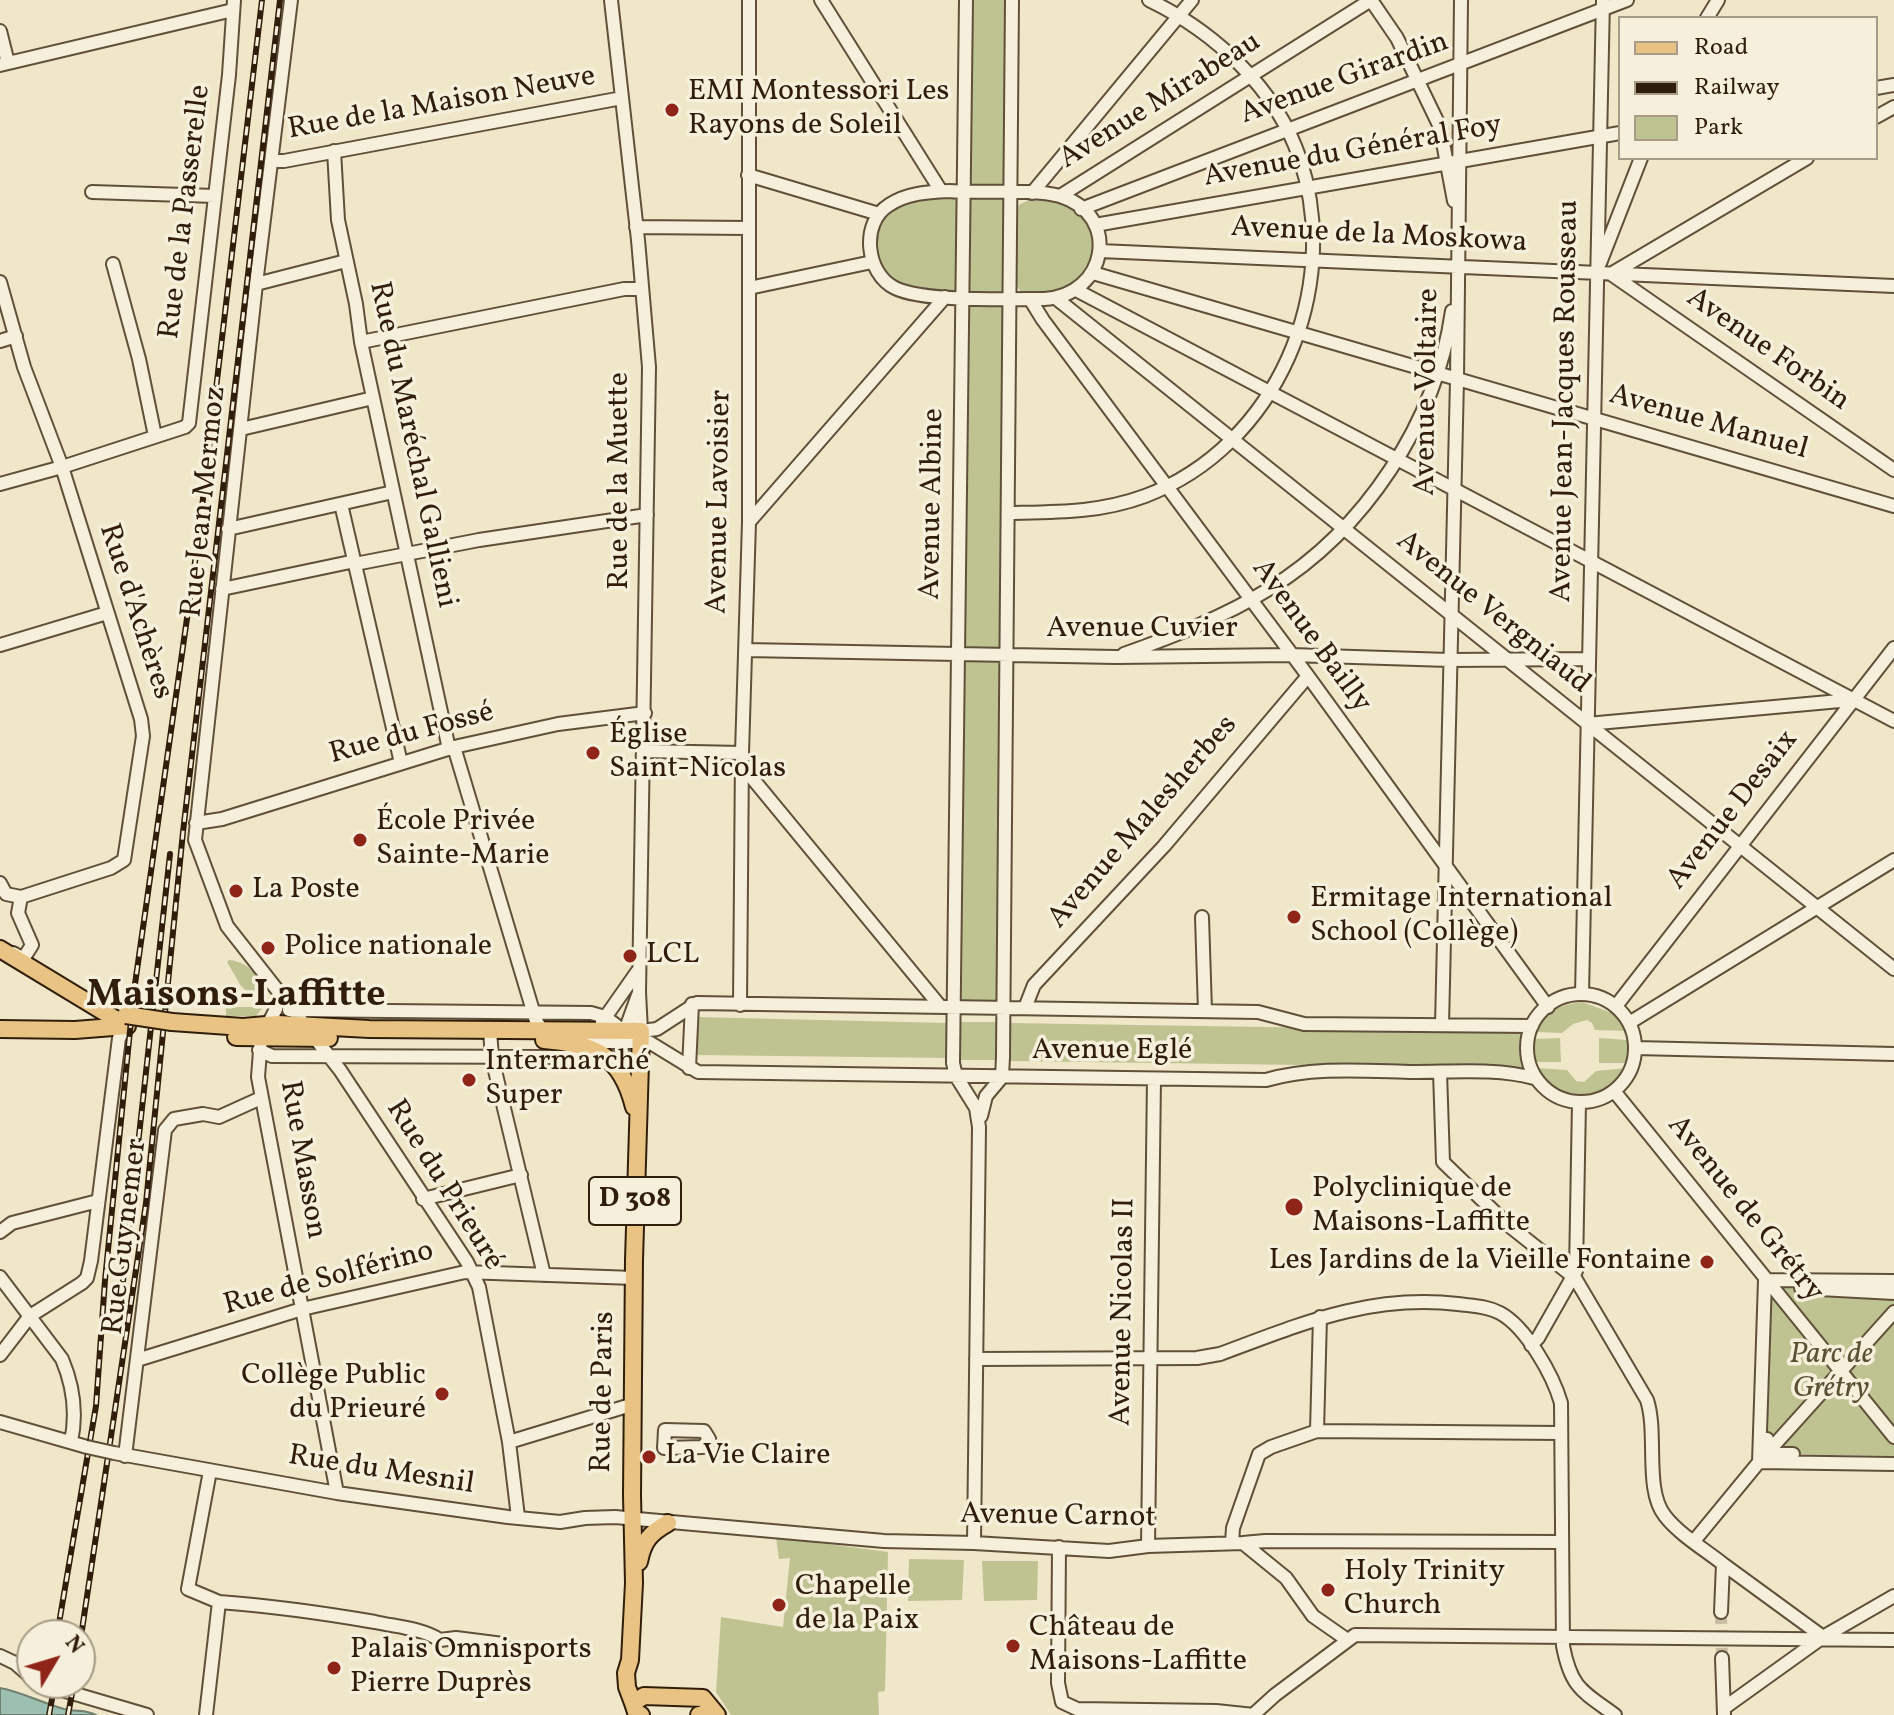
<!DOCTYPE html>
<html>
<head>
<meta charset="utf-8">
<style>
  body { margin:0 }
  #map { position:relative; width:1894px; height:1715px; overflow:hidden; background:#f0e6c8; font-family:Vollkorn,serif }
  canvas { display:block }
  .legend { position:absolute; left:1618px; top:16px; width:260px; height:144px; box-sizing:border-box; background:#f5efdb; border:2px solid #a69b87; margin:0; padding:10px 14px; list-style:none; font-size:24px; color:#301e0a }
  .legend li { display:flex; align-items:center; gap:16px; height:40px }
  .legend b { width:40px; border:2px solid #a69b87 }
  .north { position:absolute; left:16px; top:1619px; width:80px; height:80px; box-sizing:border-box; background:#f5efdb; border:2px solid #a69b87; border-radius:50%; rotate:52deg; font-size:22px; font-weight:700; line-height:32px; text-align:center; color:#301e0a }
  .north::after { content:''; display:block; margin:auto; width:28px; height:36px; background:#8f2418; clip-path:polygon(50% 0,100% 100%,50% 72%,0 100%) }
</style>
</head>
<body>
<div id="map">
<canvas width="1894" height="1715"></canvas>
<ul class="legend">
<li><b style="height:10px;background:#e8c384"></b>Road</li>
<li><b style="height:10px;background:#301e0a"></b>Railway</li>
<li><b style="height:22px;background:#bfc392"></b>Park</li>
</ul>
<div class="north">N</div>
</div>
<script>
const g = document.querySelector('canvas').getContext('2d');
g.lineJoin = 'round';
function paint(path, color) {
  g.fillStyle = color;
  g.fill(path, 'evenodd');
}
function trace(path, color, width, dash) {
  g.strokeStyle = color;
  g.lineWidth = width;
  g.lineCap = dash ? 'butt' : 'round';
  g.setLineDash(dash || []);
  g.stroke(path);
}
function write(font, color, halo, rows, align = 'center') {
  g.font = font + ' Vollkorn,serif';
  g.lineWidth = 7;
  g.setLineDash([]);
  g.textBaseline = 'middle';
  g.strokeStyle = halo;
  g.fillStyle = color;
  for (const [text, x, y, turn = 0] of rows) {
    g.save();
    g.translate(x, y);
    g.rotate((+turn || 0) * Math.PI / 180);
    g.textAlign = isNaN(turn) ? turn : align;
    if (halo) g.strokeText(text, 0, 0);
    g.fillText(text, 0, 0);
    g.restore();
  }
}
const green = new Path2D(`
  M969,0H1009L998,1001H959Z
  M960,195L958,294C941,292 919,293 903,287C871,277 864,223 894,207C914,196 937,196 960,195Z
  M1030,199C1057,200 1095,209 1095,244C1095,254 1089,265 1087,274L1056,293L1023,294L1014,283L1015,219L1019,205Z
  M229,960C250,962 266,981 268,1001L256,1016H226V1007H256L257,1001L241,986L227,962Z
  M1582,1002L1612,1013L1627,1031L1595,1030L1592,1023L1587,1020L1573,1024L1562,1033L1536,1032C1542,1010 1562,1005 1582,1002Z
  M696,1017L947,1023V1058L695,1055Z
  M959,1022H997V1060H958Z
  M1009,1023L1523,1031V1068L1010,1061Z
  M1560,1038L1561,1062H1533L1534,1039Z
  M1599,1038L1627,1040L1628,1063H1599Z
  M1536,1068L1567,1070L1576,1081L1584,1082L1596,1071L1627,1068C1620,1076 1613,1086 1604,1092C1579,1107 1549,1090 1536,1068Z
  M1771,1286L1894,1293V1456L1766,1454Z
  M776,1537L888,1552L885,1691L878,1692L879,1715H731L716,1692L721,1617L783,1627L790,1558L779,1559Z
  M909,1559L964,1560L962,1600L908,1601Z
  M982,1561H1038L1037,1600L984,1601Z`);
const water = new Path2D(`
  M0,1688C22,1692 42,1703 64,1709C78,1713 81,1708 96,1715H0Z`);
const minorTunnel = new Path2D(`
  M1721,1612L1722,1658`);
const minor = new Path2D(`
  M291,0L256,284L195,840L227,926L340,1070L467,1262L479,1287L509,1442L518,1517
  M611,0L638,240L649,367L639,992L641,1031L657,1029L697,1003L1258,1012L1304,1024L1532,1026
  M821,0L941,191
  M966,0L953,1063L956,1076L976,1108L979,1127L974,1543
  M1371,0L1397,38L1440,127L1454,201
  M1707,18L1718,0
  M0,31L8,63
  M0,65L233,10
  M1876,88L1894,85
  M1876,117L1894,107
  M334,151L338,220L356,304L361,342L449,749
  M1807,158L1611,274L1894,470
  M271,161H284L622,98
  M748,175L879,214
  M949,191C981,194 1031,188 1060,196C1122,215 1107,296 1044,299C1009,299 923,302 895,288C866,274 860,223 889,205C907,193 928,192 949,191Z
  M92,192L215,196
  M1032,193L1192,0
  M1060,196L1371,0
  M1081,209L1627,0
  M1095,225L1620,133
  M636,227L748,228
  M1100,251L1894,286
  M1600,263L1641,158
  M113,264L139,359L155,436
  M1093,273L1894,506
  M0,282L24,367L62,467L141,719L143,736L124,860L111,868L21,897L6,894L0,883
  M256,284L346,261
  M749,288L872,262
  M1076,290L1894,721
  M1030,299L1043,320L1308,676L1548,1007
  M1057,299L1894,969
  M0,341L16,336
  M361,342L624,289H641
  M241,429L373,398
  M0,484L62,467L185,427L189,423L229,75L234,0
  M341,504L401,763
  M1008,513C1056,512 1099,513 1145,496C1277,446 1343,290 1300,159C1276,88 1215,32 1149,0
  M749,522L945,297
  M228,529L393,492
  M355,564L479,540L647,515
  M222,589L355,561
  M0,645L107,613
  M746,650L1116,657L1291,655L1449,660L1587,659
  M1124,654C1174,636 1224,617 1269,589C1365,530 1436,422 1452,311
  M1587,724L1851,700
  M454,747L536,1021L543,1031
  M643,751L742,753
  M743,767L940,1006
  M196,823L222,819L454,747L558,724L645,713
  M1202,917L1205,1011
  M13,953L20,957L25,956L32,945L18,913L21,897
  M1582,994L1603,0
  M1527 1048a54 54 0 1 1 108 0a54 54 0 1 1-108 0Z
  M740,1005L742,753L749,522V0
  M1616,1006L1894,648
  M1025,1008L1034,985L1164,846L1308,676
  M276,1009L261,1038L258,1077L337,1493
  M289,1010L591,1013L605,1017L624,1031
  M602,1022L637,972
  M1629,1023L1894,860
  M1442,1025L1457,380L1461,0
  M490,1030L492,1058L544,1275
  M580,1042H649L698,1072L1266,1080C1314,1066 1366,1071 1415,1072C1455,1072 1496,1068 1534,1078
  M1635,1048L1894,1054
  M259,1050L272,1056L574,1057L583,1058L590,1064
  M689,1068L692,1004
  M1440,1072L1443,1162L1507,1224L1575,1278L1647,1400C1658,1434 1644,1490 1665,1516C1680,1535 1704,1549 1723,1564L1721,1612
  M624,1077L621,1042L638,995
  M1614,1091L1894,1437
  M981,1116L986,1096L1002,1077L1003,1057L1012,0
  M423,1199L521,1175
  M0,1232L12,1223L98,1201
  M0,1277L62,1359C73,1385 77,1414 71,1442
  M1894,1281L1765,1280L1759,1462L1894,1464
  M1801,1288L1894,1293
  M1531,1345L1538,1338L1576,1271L1579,1102
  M0,1355L30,1316L82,1283L87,1278L91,1261L119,1038L127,1026
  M976,1359L1197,1358L1220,1354C1301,1324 1369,1294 1458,1304C1472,1306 1487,1306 1500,1313C1526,1327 1553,1375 1561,1403L1563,1646C1571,1688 1582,1691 1615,1715
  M137,1360L302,1309L465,1272L634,1278
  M0,1422L87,1447
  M665,1430L704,1431L709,1439L703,1447L664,1448Z
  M1317,1431L1320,1317
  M1767,1439L1766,1454H1793
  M509,1442L634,1404
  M114,1453L337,1493L508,1517L560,1522L585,1518L615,1517L884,1541L974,1543L1109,1551L1148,1546L1243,1543L1286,1578L1313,1616L1346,1639
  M125,1456L165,1130L174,1119L203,1114L219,1117L261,1098
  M1694,1541L1759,1462L1894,1312
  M1232,1543L1233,1528L1259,1454L1271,1447L1317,1431L1561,1433
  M1243,1543L1265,1541L1562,1542
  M1148,1546L1154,1079
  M1059,1547L1058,1683L1062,1702L1077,1709L1216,1711L1254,1715
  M1723,1564L1823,1637
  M219,1602C272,1606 323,1613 375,1622C397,1627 421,1628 440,1640L456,1638L503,1644
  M0,1656L15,1663L32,1678
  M1722,1658L1724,1714
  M38,1683L147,1715
  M1724,1708L1823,1637L1894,1596
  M206,1715L219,1602L188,1589L210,1471
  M1253,1715L1275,1695L1355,1635L1894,1640`);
const major = new Path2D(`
  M0,949L127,1026
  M172,1022L243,1027L278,1024L369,1029L641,1031L634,1260L632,1495L634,1583L630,1660L626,1673L627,1687L633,1703
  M0,1029L75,1030L126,1026
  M236,1037L329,1038
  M544,1040C595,1044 621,1055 634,1107
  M639,1562C643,1541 650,1533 668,1523
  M703,1698L717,1715
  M641,1715L636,1712L633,1703L644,1696L703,1698
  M699,1715H703`);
const rail = new Path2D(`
  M121,1299L170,854
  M57,1635L96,1406L105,1280L134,991L198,541L262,0
  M80,1643L146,1203L183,832L280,0
  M49,1715L55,1683
  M68,1715L74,1683`);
const minorBridge = new Path2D(`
  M87,1447L114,1453`);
const majorBridge = new Path2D(`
  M126,1015L172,1022`);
const markers = [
  [672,110,8,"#8f2418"],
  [593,753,8,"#8f2418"],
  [360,840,8,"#8f2418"],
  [236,891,8,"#8f2418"],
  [1294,917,8,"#8f2418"],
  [268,948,8,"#8f2418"],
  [630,956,8,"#8f2418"],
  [469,1080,8,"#8f2418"],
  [1294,1207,10,"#8f2418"],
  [1707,1262,8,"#8f2418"],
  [442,1394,8,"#8f2418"],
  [649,1457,8,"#8f2418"],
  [1328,1590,8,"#8f2418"],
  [779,1605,8,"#8f2418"],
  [1013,1646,8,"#8f2418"],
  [334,1668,8,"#8f2418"]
];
const shields = [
  [635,1201,92]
];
const shieldNames = [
  ["D 308",635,1201]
];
const streetNames = [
  ["Avenue Girardin",1345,80,-20],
  ["Avenue Mirabeau",1161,102,-32],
  ["Rue de la Maison Neuve",442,105,-10],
  ["Avenue du Général Foy",1353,153,-10],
  ["Rue de la Passerelle",187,212,-83],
  ["Avenue de la Moskowa",1379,237,3],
  ["Avenue Forbin",1767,351,35],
  ["Avenue Voltaire",1429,392,-89],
  ["Avenue Jean-Jacques Rousseau",1567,401,-89],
  ["Avenue Manuel",1708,424,16],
  ["Rue du Maréchal Gallieni",411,445,78],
  ["Rue de la Muette",621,481,-90],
  ["Rue Jean Mermoz",206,502,-84],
  ["Avenue Lavoisier",721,502,-89],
  ["Avenue Albine",934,504,-89],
  ["Rue d'Achères",134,612,72],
  ["Avenue Vergniaud",1492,614,39],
  ["Avenue Cuvier",1142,630],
  ["Avenue Bailly",1310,637,54],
  ["Rue du Fossé",412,735,-15],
  ["Avenue Desaix",1734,811,-52],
  ["Avenue Malesherbes",1144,823,-49],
  ["Avenue Eglé",1112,1052],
  ["Rue Masson",301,1160,80],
  ["Rue du Prieuré",443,1186,58],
  ["Avenue de Grétry",1744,1210,51],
  ["Rue Guynemer",127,1237,-83],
  ["Rue de Solférino",329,1280,-15],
  ["Avenue Nicolas II",1125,1312,-89],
  ["Rue de Paris",605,1392,-89],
  ["Rue du Mesnil",381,1472,9],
  ["Avenue Carnot",1058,1518,1]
];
const poiNames = [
  ["EMI Montessori Les",688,93],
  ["Rayons de Soleil",688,127],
  ["Église",609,736],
  ["Saint-Nicolas",609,770],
  ["École Privée",376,823],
  ["Sainte-Marie",376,857],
  ["La Poste",252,891],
  ["Ermitage International",1310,900],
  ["School (Collège)",1310,934],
  ["Police nationale",284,948],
  ["LCL",646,956],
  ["Intermarché",485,1063],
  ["Super",485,1097],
  ["Polyclinique de",1312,1190],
  ["Maisons-Laffitte",1312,1224],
  ["Les Jardins de la Vieille Fontaine",1691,1262,"right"],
  ["Collège Public",426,1377,"right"],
  ["du Prieuré",426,1411,"right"],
  ["La Vie Claire",665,1457],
  ["Holy Trinity",1344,1573],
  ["Church",1344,1607],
  ["Chapelle",795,1588],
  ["de la Paix",795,1622],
  ["Château de",1029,1629],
  ["Maisons-Laffitte",1029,1663],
  ["Palais Omnisports",350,1651],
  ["Pierre Duprès",350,1685]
];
const parkNames = [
  ["Parc de",1831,1356],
  ["Grétry",1831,1390]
];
const districtNames = [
  ["Maisons-Laffitte",236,998]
];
paint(green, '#bfc392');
paint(water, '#9bc0b1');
trace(water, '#707f6e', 2);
trace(minorTunnel, '#cabea2', 12, [12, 6]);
trace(minor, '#60503a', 16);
trace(major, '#301e0a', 20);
trace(minor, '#f5efdb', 12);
trace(major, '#e8c384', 16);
trace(rail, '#301e0a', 6);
trace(rail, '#f5efdb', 3, [9]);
trace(minorBridge, '#60503a', 16, []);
trace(majorBridge, '#301e0a', 20, []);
trace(minorBridge, '#f5efdb', 12);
trace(majorBridge, '#e8c384', 16);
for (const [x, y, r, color] of markers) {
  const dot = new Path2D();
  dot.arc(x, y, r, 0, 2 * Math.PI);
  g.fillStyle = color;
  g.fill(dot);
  trace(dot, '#f5efdb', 3);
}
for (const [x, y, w] of shields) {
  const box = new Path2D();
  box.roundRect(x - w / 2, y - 24, w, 48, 6);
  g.fillStyle = '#f5efdb';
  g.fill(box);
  trace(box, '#301e0a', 2);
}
write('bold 28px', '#301e0a', null, shieldNames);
write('30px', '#301e0a', '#f5efdb', streetNames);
write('30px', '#301e0a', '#f5efdb', poiNames, 'left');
write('italic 30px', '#5b5033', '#f5efdb', parkNames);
write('bold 38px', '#301e0a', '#f5efdb', districtNames);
</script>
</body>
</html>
